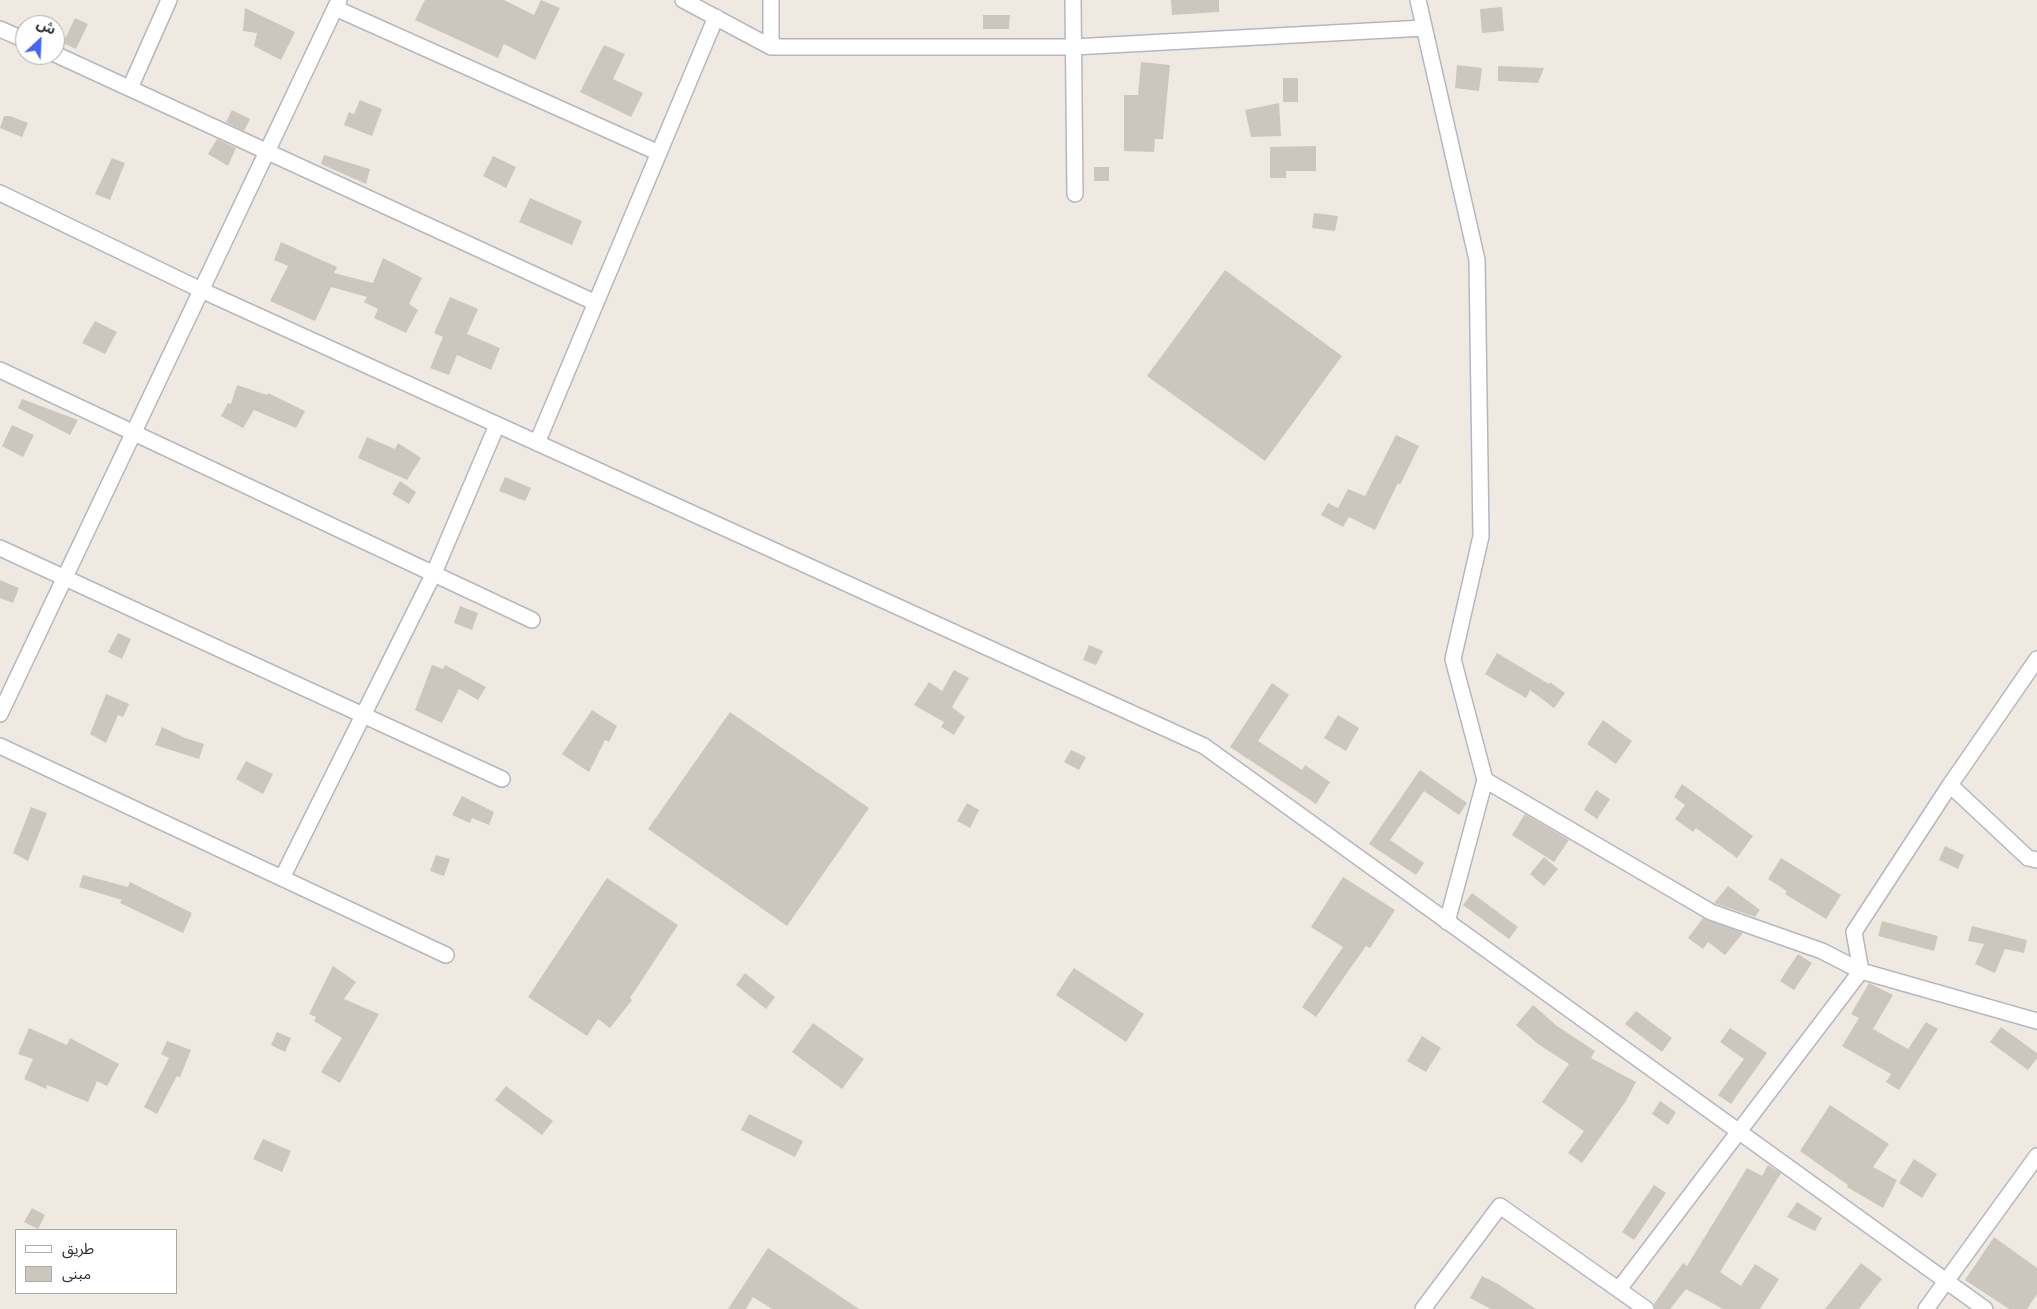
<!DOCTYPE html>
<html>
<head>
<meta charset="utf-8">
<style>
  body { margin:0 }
  #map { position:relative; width:2037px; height:1309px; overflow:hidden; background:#efe9e1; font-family:"Varela Round","Noto Sans Arabic",sans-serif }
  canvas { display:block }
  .legend { position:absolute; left:15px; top:1229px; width:162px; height:65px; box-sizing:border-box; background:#fff; border:1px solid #ababab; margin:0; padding:6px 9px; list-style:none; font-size:15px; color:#2e2e2e }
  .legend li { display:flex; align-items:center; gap:10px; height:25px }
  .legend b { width:25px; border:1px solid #ababab }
  .north { position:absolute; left:15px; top:15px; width:50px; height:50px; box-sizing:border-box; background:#fff; border:1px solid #ababab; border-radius:50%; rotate:25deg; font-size:14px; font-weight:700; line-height:20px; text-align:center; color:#2e2e2e }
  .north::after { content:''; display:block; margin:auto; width:18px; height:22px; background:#4264fb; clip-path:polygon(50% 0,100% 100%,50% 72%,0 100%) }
</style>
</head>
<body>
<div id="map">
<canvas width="2037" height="1309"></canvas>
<ul class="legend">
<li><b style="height:6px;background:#fff"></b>طريق</li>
<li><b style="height:14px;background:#cbc7bf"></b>مبنى</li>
</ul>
<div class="north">ش</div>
</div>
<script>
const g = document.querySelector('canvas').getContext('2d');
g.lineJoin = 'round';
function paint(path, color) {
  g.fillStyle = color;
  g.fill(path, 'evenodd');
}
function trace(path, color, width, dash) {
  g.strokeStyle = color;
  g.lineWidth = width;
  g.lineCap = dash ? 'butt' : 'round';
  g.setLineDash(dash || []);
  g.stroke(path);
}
const building = new Path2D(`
  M425,0H504L534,15L541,0L560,8L535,60L504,44L498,58L415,20Z
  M1171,0H1219V12L1172,15Z
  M1502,7L1504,31L1482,33L1480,9Z
  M245,8L295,32L281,60L254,46L257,33L243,31Z
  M983,15H1010L1009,29H983Z
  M75,18L88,24L76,49L63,43Z
  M604,45L625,54L613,79L643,93L631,117L580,92Z
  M1141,62L1170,65L1163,139H1155L1154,152L1124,151V95H1138Z
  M1457,65L1482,68L1479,91L1455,88Z
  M1498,66L1544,68L1538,83L1498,81Z
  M1283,78H1298V102H1283Z
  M360,100L382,109L372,136L344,125L349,112L354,114Z
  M1279,103L1281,136L1251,137L1245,110Z
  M232,110L250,119L244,131L226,122Z
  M4,116H10L28,123L22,137L0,128Z
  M217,139L236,148L228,166L208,154Z
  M1316,146V171H1286V178H1270V147Z
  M324,155L370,169L366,184L321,164Z
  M493,156L516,167L506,188L483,176Z
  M112,158L125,163L110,200L95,194Z
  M1094,167H1109V181H1094Z
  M530,198L582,221L572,245L519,222Z
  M1314,213L1338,216L1335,231L1312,228Z
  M281,242L337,267L334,273L373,283L383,258L422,278L409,304L418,310L406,333L374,318L378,309L364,302L367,297L331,287L315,321L270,301L288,266L274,260Z
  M1225,270L1342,356L1265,461L1147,376Z
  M450,297L478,309L467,334L500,348L491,370L457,355L449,375L430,368L443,337L434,333Z
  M95,321L117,332L105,354L82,343Z
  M237,385L267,395L268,393L305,411L296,428L254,410L243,428L221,416L228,403L231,404Z
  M22,399L78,420L70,435L18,408Z
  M12,425L34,435L23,457L2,446Z
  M1396,435L1419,446L1400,485L1398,483L1375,530L1349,517L1343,527L1321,515L1328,503L1338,508L1348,489L1365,496Z
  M367,437L395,449L398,443L421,458L407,480L358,458Z
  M505,477L531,488L525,501L499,491Z
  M400,481L416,492L409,504L392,494Z
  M0,580L19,588L13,603L0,598Z
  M460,606L478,613L472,630L454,623Z
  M118,633L131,639L122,659L108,652Z
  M1089,645L1103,651L1096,665L1083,660Z
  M1497,653L1549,684L1550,682L1565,693L1554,708L1530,690L1526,698L1485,674Z
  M432,665L443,669L445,665L486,687L478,700L459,689L442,723L415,710Z
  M954,670L969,678L952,707L965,717L954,735L941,727L944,722L914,705L929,682L942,691Z
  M1272,683L1289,695L1258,741L1302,770L1305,765L1330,782L1316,804L1230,747Z
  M106,694L129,704L123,717L118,715L106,743L90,734Z
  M592,710L617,726L609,742L605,740L589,772L562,754Z
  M730,712L869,808L787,926L648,829Z
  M1338,715L1359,728L1346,751L1324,738Z
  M1603,720L1632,741L1616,764L1587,744Z
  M162,727L185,738L204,744L199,759L155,745Z
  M1071,750L1086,757L1079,770L1064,762Z
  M246,761L273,774L263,794L236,779Z
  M1420,770L1467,803L1459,815L1424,791L1390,840L1424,863L1416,875L1369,844Z
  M1682,784L1753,836L1737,858L1696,828L1693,832L1675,819L1685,805L1674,797Z
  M1596,790L1610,799L1597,819L1584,810Z
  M462,796L494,812L489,825L472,818L470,823L452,815Z
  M967,803L979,810L970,828L957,821Z
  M31,807L47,813L28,861L13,853Z
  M1525,814L1569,840L1554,862L1512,835Z
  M1945,846L1964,855L1958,869L1939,860Z
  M436,855L450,859L444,876L430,871Z
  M1544,857L1558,869L1544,886L1530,874Z
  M1781,858L1841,895L1826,919L1785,894L1787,891L1768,879Z
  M83,875L128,887L130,882L192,913L183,933L120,903L122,900L79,887Z
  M1343,877L1395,910L1370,948L1366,946L1316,1017L1302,1007L1343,947L1311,927Z
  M607,878L678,925L630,998L632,1000L610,1028L598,1019L587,1036L528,997Z
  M1728,886L1760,910L1755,917L1714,903Z
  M1472,893L1518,927L1509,939L1463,905Z
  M1703,918L1743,933L1725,955L1708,942L1703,949L1688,938Z
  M1882,921L1938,936L1934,951L1878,936Z
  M1972,926L2027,940L2024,953L2005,949L1995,973L1975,964L1984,944L1968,941Z
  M1798,954L1812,963L1794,990L1780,981Z
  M333,966L356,982L344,999L379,1014L340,1083L321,1072L342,1038L314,1021L316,1017L309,1014Z
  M1074,968L1144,1014L1126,1042L1056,995Z
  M745,973L775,997L766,1009L736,985Z
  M1869,983L1893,995L1873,1029L1908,1049L1926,1022L1938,1029L1899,1090L1886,1082L1891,1074L1842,1046L1859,1018L1851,1014Z
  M1533,1005L1557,1026L1595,1051L1591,1058L1636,1082L1626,1101L1582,1163L1568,1153L1584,1131L1542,1102L1569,1064L1538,1044L1516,1025Z
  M1636,1011L1672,1038L1662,1052L1625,1024Z
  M813,1023L864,1059L842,1089L792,1052Z
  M2001,1027L2037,1053V1058L2028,1070L1990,1042Z
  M29,1028L67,1045L70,1038L119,1064L107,1086L97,1081L88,1102L47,1085L46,1089L24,1079L33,1059L18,1054Z
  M1730,1028L1767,1053L1731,1104L1718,1095L1744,1059L1720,1042Z
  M277,1032L291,1038L285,1052L271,1045Z
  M1422,1036L1441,1048L1426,1072L1407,1061Z
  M167,1041L191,1050L180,1077L177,1076L157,1114L144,1107L169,1058L161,1054Z
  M506,1086L553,1121L542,1135L495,1100Z
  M1660,1101L1676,1112L1668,1125L1652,1114Z
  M1830,1105L1889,1144L1873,1167L1897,1180L1883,1208L1847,1187L1848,1185L1800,1151Z
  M749,1114L803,1141L795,1157L741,1130Z
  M263,1139L291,1151L282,1172L253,1159Z
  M1914,1159L1937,1174L1922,1198L1899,1183Z
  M1768,1165L1781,1173L1720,1272L1741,1286L1755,1264L1779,1279L1760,1309H1723L1686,1289L1670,1309H1655L1654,1304L1683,1263L1687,1266L1747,1168L1762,1176Z
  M1654,1185L1666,1193L1634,1240L1622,1232Z
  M1797,1202L1822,1218L1815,1231L1787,1217Z
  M32,1208L45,1215L38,1229L24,1222Z
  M1994,1237L2037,1268V1294L2027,1309H2009L1965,1280Z
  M768,1248L859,1309H772L753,1297L746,1309H728Z
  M1861,1263L1882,1279L1859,1309H1825Z
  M1482,1276L1498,1284L1536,1309H1491L1470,1298Z`);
const minor = new Path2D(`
  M683,0L771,47H1073L1424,28
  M1073,0L1075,194
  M1418,0L1477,260L1481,536L1453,659L1485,780L1447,922
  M335,8L659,153
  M0,29L25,40
  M771,47V0
  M55,54L596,303
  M130,88L169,0
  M0,193L201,290L1204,746L1985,1309
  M0,370L532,620
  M537,443L716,17
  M0,548L502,779
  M0,714L339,0
  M0,746L446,955
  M1485,780L1711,912L1822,951L1861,971L1854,932L1950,785L2037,659
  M1950,785L2028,858L2037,860
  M282,878L434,573L497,425
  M1619,1289L1861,971L2037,1021
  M1423,1309L1500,1206L1646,1309
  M1926,1309L2037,1156`);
paint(building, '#cbc7bf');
trace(minor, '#b4b7c1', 18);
trace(minor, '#fff', 15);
</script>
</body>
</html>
